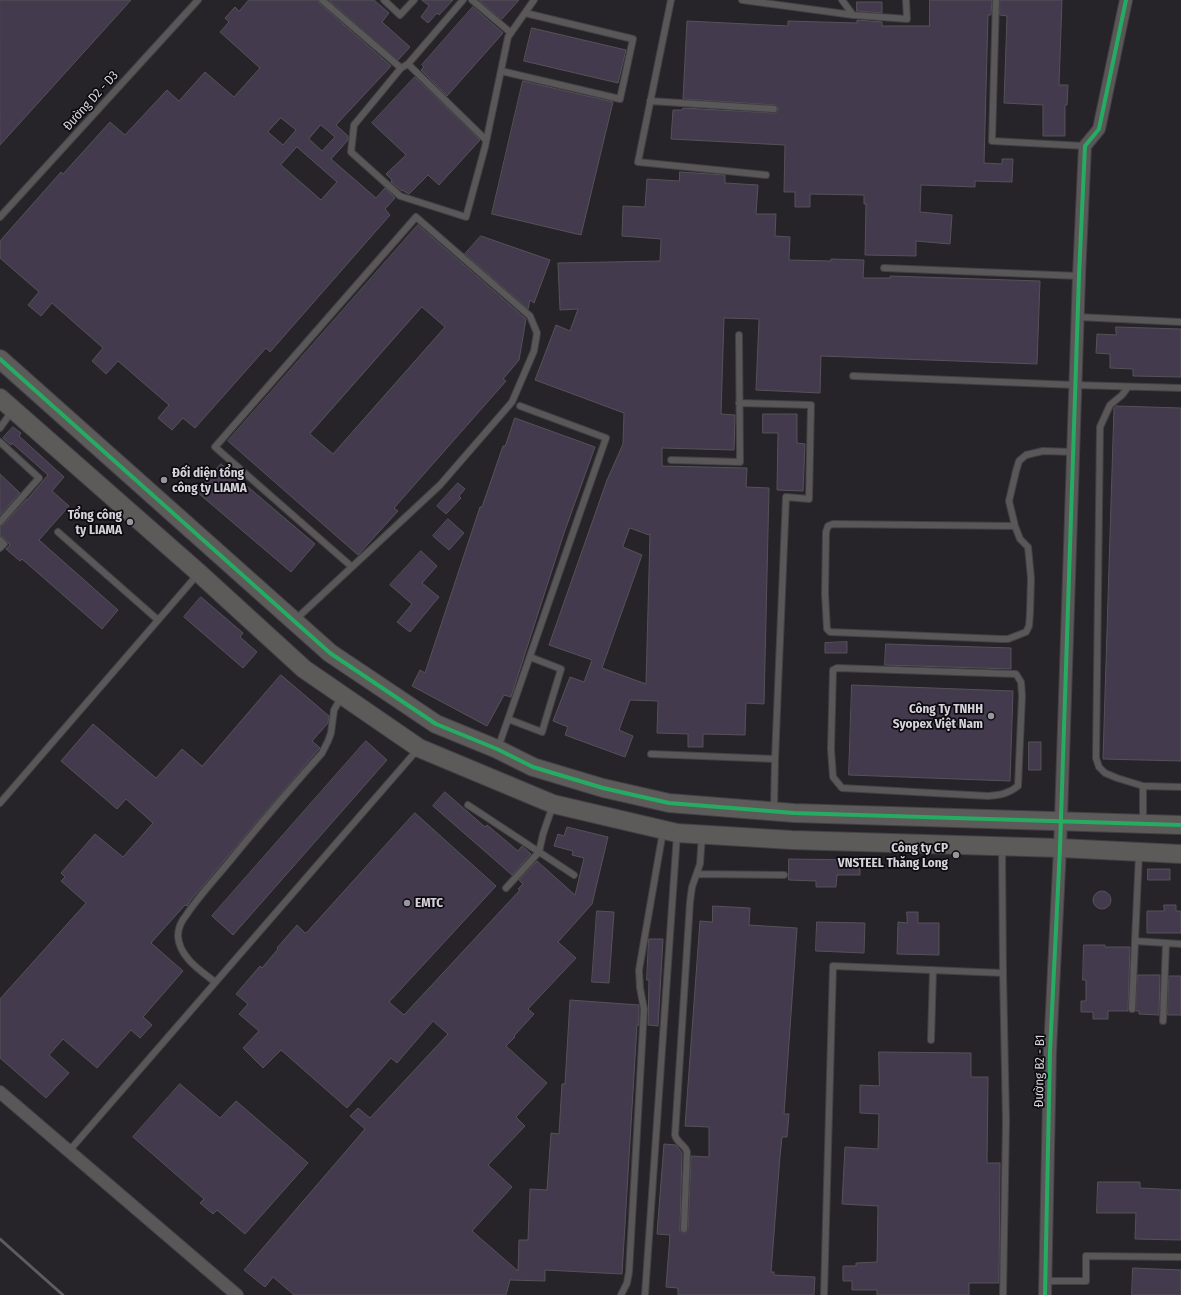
<!DOCTYPE html>
<html>
<head>
<meta charset="utf-8">
<style>
  body { margin:0 }
  canvas { display:block; background:#262329 }
</style>
</head>
<body>
<canvas width="1181" height="1295"></canvas>
<script>
const g = document.querySelector('canvas').getContext('2d');
g.lineJoin = 'round';
function paint(path, color) {
  g.fillStyle = color;
  g.fill(path, 'evenodd');
}
function trace(path, color, width, dash) {
  g.strokeStyle = color;
  g.lineWidth = width;
  g.lineCap = dash ? 'butt' : 'round';
  g.setLineDash(dash || []);
  g.stroke(path);
}
function write(font, color, halo, rows, align = 'center') {
  g.font = font + ' "Fira Sans Condensed",sans-serif';
  g.lineWidth = 3.5;
  g.setLineDash([]);
  g.textBaseline = 'middle';
  g.strokeStyle = halo;
  g.fillStyle = color;
  for (const [text, x, y, turn = 0] of rows) {
    g.save();
    g.translate(x, y);
    g.rotate((+turn || 0) * Math.PI / 180);
    g.textAlign = isNaN(turn) ? turn : align;
    if (halo) g.strokeText(text, 0, 0);
    g.fillText(text, 0, 0);
    g.restore();
  }
}
const building = new Path2D(`
  M0,0H131L0,145Z
  M249,0H318L319,3L391,66L336,125L348,136V140L331,159L376,198L385,188L395,198L385,209L390,215L270,352L266,348L195,428L183,418L172,430L158,418L169,405L118,361L106,374L92,361L103,348L52,303L41,316L28,305L39,292L0,258V241L61,172L63,174L110,122L125,135L167,90L179,101L205,72L234,97L260,68L220,32L229,22L225,18L235,7L239,11ZM281,118L296,130L283,145L268,132ZM321,125L335,137L322,151L309,139ZM297,147L337,182L321,200L281,165Z
  M329,0H374L389,13L382,22L410,47L398,60Z
  M422,0H453L439,15L437,13L428,23L421,17L429,6Z
  M479,0H519L502,19Z
  M930,0H992L991,15H988L984,163L1002,164V159H1013L1012,182L975,181V187L921,185L920,212L952,215L950,244L916,241V256L865,255L866,204H864V195L810,194V207H795V192H784L785,145L671,139L673,110H682L683,108L774,113H776L778,110V107L774,105L683,99L687,21L788,26V21L857,23V20L882,22V26H929Z
  M1000,0H1062L1059,85H1068L1067,105H1065V136H1043V105L1004,103L1007,16L1000,15Z
  M857,2H882V13L857,11Z
  M473,7L503,33L447,96L421,70L424,67L422,65Z
  M532,28L626,50L618,83L524,61Z
  M415,77L480,140L439,185L428,175L409,194L402,190V191L391,182L392,180L386,174L406,155L372,123Z
  M523,81L613,102L581,235L492,214Z
  M680,172L725,175V183L758,185L756,214H776L775,236L790,237L789,260L831,261V259L864,260L863,278H890V276L1040,281L1037,364L821,356L820,393L756,390L759,319L724,318L721,414L735,415L734,450L662,448V466L747,468L746,487L769,488L764,704L746,703L745,735L703,734V747H688V734L657,733L658,701L630,700L619,730L633,736L625,757L565,735L568,727L553,721L570,677L584,682L592,660L549,645L607,480L623,444L624,413L535,380L556,325L570,331L578,309L560,310L558,263L660,261L661,239L622,236L623,206L645,207L647,179L679,181ZM630,528L649,535L650,534L646,684L602,668L642,555L623,547Z
  M418,225L526,319L519,360L503,379L506,381L394,508L398,511L358,555L228,441ZM422,307L445,327L333,454L310,434Z
  M481,236L550,260L534,303L530,300L528,309L465,254Z
  M1116,327L1181,329V377L1133,376V369L1110,368V354L1096,353L1097,334L1116,335Z
  M1116,406L1181,408V761L1103,759L1114,408Z
  M763,414H797V443L805,444L803,491L777,490L778,433H763Z
  M515,418L595,447L564,533L511,697L504,695L487,726L412,686L420,670L425,673L480,507H482L503,446H505Z
  M13,427L21,433L19,436L64,477L52,491L69,506L39,540L118,610L102,629L22,559L20,561L6,549L10,545L3,537L0,536V526L3,525L27,499V500L48,475L12,443L11,445L3,438Z
  M221,464L315,544L291,572L197,492Z
  M0,474L20,493L0,515Z
  M458,483L465,489L459,496L461,498L446,514L437,506Z
  M448,519L464,533L449,550L433,536Z
  M421,551L437,566L422,583L439,597L410,632L397,622L412,604L390,585Z
  M201,597L243,633L240,637L257,652L243,668L184,617Z
  M847,642V653H825V643Z
  M886,644L1011,648V669L885,665Z
  M281,675L329,716L328,723L312,741L320,748L318,750L260,818L190,901L187,906L185,905L151,943L183,971L143,1017L152,1025L140,1038L131,1030L97,1068L63,1039L49,1055L69,1073L46,1098L0,1058V999L86,903L61,881L65,877L61,873L95,834L123,857L153,823L126,799L117,809L61,761L93,724L156,778L182,749L202,766Z
  M852,685L1013,691L1010,781L849,775Z
  M366,741L387,760L233,935L212,916Z
  M1029,742H1041V770H1029Z
  M445,792L485,827L487,825L518,851L522,846L530,853L531,854L512,875L433,806Z
  M415,813L496,886L389,1002L404,1015L520,890L518,889L523,884L519,880L537,861L575,895L584,858L572,855L573,851L554,846L558,834L564,836L567,827L608,837L592,904L558,942L576,958L528,1009L534,1014L514,1036L515,1037L506,1046L547,1083L516,1117L525,1126L488,1165L512,1187L472,1231L518,1271L519,1240H528L530,1189L547,1190L551,1133L559,1134L562,1084H565L570,1000L639,1005V1025H637L622,1274L545,1270V1281L510,1280L506,1295H294L273,1277L265,1287L244,1270L365,1129L350,1116L358,1108L370,1118L448,1034L433,1021L397,1063L391,1058L347,1108L281,1050L263,1068L243,1048L259,1031L239,1014L248,1004L236,994L260,966L262,968L278,949L277,948L297,925L305,933L307,932Z
  M789,859L860,860V875H837L836,887H816V881L789,880Z
  M1148,869H1170V880H1148Z
  M1093 900a9 9 0 1 1 18 0a9 9 0 1 1-18 0Z
  M1164,905H1176V911H1181V933H1147V911H1164Z
  M713,906L750,908L749,925L797,928L784,1114H789L787,1137H782L780,1156L771,1272H774V1275L815,1277L814,1295H678V1288L666,1287L670,1235L657,1234L664,1144L676,1145L682,1153L680,1229V1231L683,1233H686L688,1229L691,1156L709,1157V1127L685,1126L700,921L712,922Z
  M597,911L614,912L609,983L592,982Z
  M907,912H918V923H939V955L897,954L898,922L907,923Z
  M817,922L865,923L864,953L816,951Z
  M649,939H663L658,1026L648,1025L649,980H647Z
  M1084,945H1105V947H1130L1128,1011H1108V1019H1093V1012H1081V1001H1086V980H1083Z
  M1138,975H1160L1159,1015L1139,1014V1011H1136Z
  M1169,976H1181V1015H1168Z
  M879,1052L971,1053V1077H988L987,1163H1000L999,1283H969V1295H877V1290H852V1281H843V1266H856V1263L877,1262L878,1206L842,1204L845,1147L878,1149L879,1114L860,1113V1085L879,1086Z
  M180,1084L220,1118L236,1101L308,1163L245,1234L217,1210L213,1214L200,1203L204,1199L133,1137Z
  M1098,1182H1140V1188L1181,1190V1240L1135,1239L1136,1213H1097Z
  M1133,1268L1181,1270V1295H1132Z`);
const lane = new Path2D(`
  M322,0L401,68
  M384,0L400,15L414,0
  M463,0L408,64L401,68L354,125L351,152L400,196L466,217L485,147L508,37L534,0
  M472,0L511,33
  M671,0L638,162L766,175
  M742,0L853,15L842,0
  M996,0L992,141L1085,146
  M853,15L907,19L906,0
  M408,64L486,140
  M501,71L620,99L633,39L525,13
  M650,101L774,109
  M0,217L198,0
  M884,268L1079,276
  M1078,317L1181,322
  M853,376L1075,385L1181,388
  M1128,387L1122,395L1110,405L1100,427L1096,758L1099,767L1105,773L1117,778L1143,786L1181,787
  M739,403L811,405L809,499L786,497L775,759L774,810
  M0,428L12,411
  M0,442L39,478L0,522
  M671,460L740,462L739,335
  M1015,526L833,524L828,526L826,532L825,594L827,629L830,632L1001,639H1008L1026,632L1029,626L1030,613L1031,578L1028,547L1020,539L1015,526L1009,501L1016,471L1019,461L1026,455L1043,451L1073,452
  M58,532L158,620
  M0,540L4,544L0,548
  M295,620L440,485L512,402L534,351L537,333L530,316L416,217L215,447L352,567
  M837,668L1016,674L1021,682L1022,696L1018,786C1008,794 1000,795 988,796L842,788L833,777L831,749L833,670Z
  M508,719L542,732L561,669L530,657
  M498,748L606,438L520,406
  M651,754L775,759
  M0,803L198,574
  M468,805L574,875
  M1143,822V786
  M1139,854L1135,941L1181,944
  M697,874L784,875
  M506,888L539,852L543,834L553,805
  M1003,973L1006,1121L1003,1295
  M215,982C201,971 179,957 178,936C178,928 182,920 187,914C199,896 215,879 229,862C259,825 290,789 322,753L328,741L331,733L334,710L342,696
  M1132,1009L1135,941
  M1163,1021L1166,943
  M931,1040L933,970
  M69,1151L418,749
  M684,1229L687,1152C685,1145 677,1143 675,1135L690,902L692,887L700,864L702,835
  M1046,1281H1086V1256L1181,1257
  M621,1295L627,1283L629,1272L644,1009L640,988L639,970L663,831
  M645,1295L677,834
  M824,1295L833,966L1003,973L1002,848`);
const street = new Path2D(`
  M0,1092L237,1295
  M1045,1295L1050,1051L1060,848L1079,276L1085,146L1099,129L1126,0`);
const secondary = new Path2D(`
  M0,359L330,653L436,724L497,749L533,767L603,788L669,803L794,813L1181,825
  M0,398L199,573L304,669L419,748L553,804L677,833L792,840L1060,848L1181,854`);
const rail = new Path2D(`
  M0,1239L63,1295`);
const cycleway = new Path2D(`
  M0,359L330,653L436,724L497,749L533,767L603,788L669,803L794,813L1181,825
  M1045,1295L1050,1051L1060,848L1079,276L1085,146L1099,129L1126,0`);
const markers = [
  [164,480,4,"#98959c"],
  [130,522,4,"#98959c"],
  [991,716,4,"#98959c"],
  [956,855,4,"#98959c"],
  [407,903,4,"#98959c"]
];
const streetNames = [
  ["Đường D2 - D3",91,101,-48],
  ["Đường B2 - B1",1040,1071,-89]
];
const poiNames = [
  ["Đối diện tổng",172,473,"left"],
  ["công ty LIAMA",172,488,"left"],
  ["Tổng công",122,515],
  ["ty LIAMA",122,530],
  ["Công Ty TNHH",983,709],
  ["Syopex Việt Nam",983,724],
  ["Công ty CP",948,848],
  ["VNSTEEL Thăng Long",948,863],
  ["EMTC",415,903,"left"]
];
paint(building, '#433b4d');
trace(building, '#545257', 1);
trace(lane, '#424044', 8);
trace(street, '#424044', 14);
trace(secondary, '#424044', 20);
trace(lane, '#595757', 6);
trace(street, '#595757', 12);
trace(secondary, '#5c5b5a', 18);
trace(rail, '#5e5c5f', 3);
trace(cycleway, '#26ab63', 4);
for (const [x, y, r, color] of markers) {
  const dot = new Path2D();
  dot.arc(x, y, r, 0, 2 * Math.PI);
  g.fillStyle = color;
  g.fill(dot);
  trace(dot, '#0d0b10', 1.5);
}
write('13px', '#d5d2da', '#0d0b10', streetNames);
write('bold 13px', '#d5d2da', '#0d0b10', poiNames, 'right');
</script>
</body>
</html>
